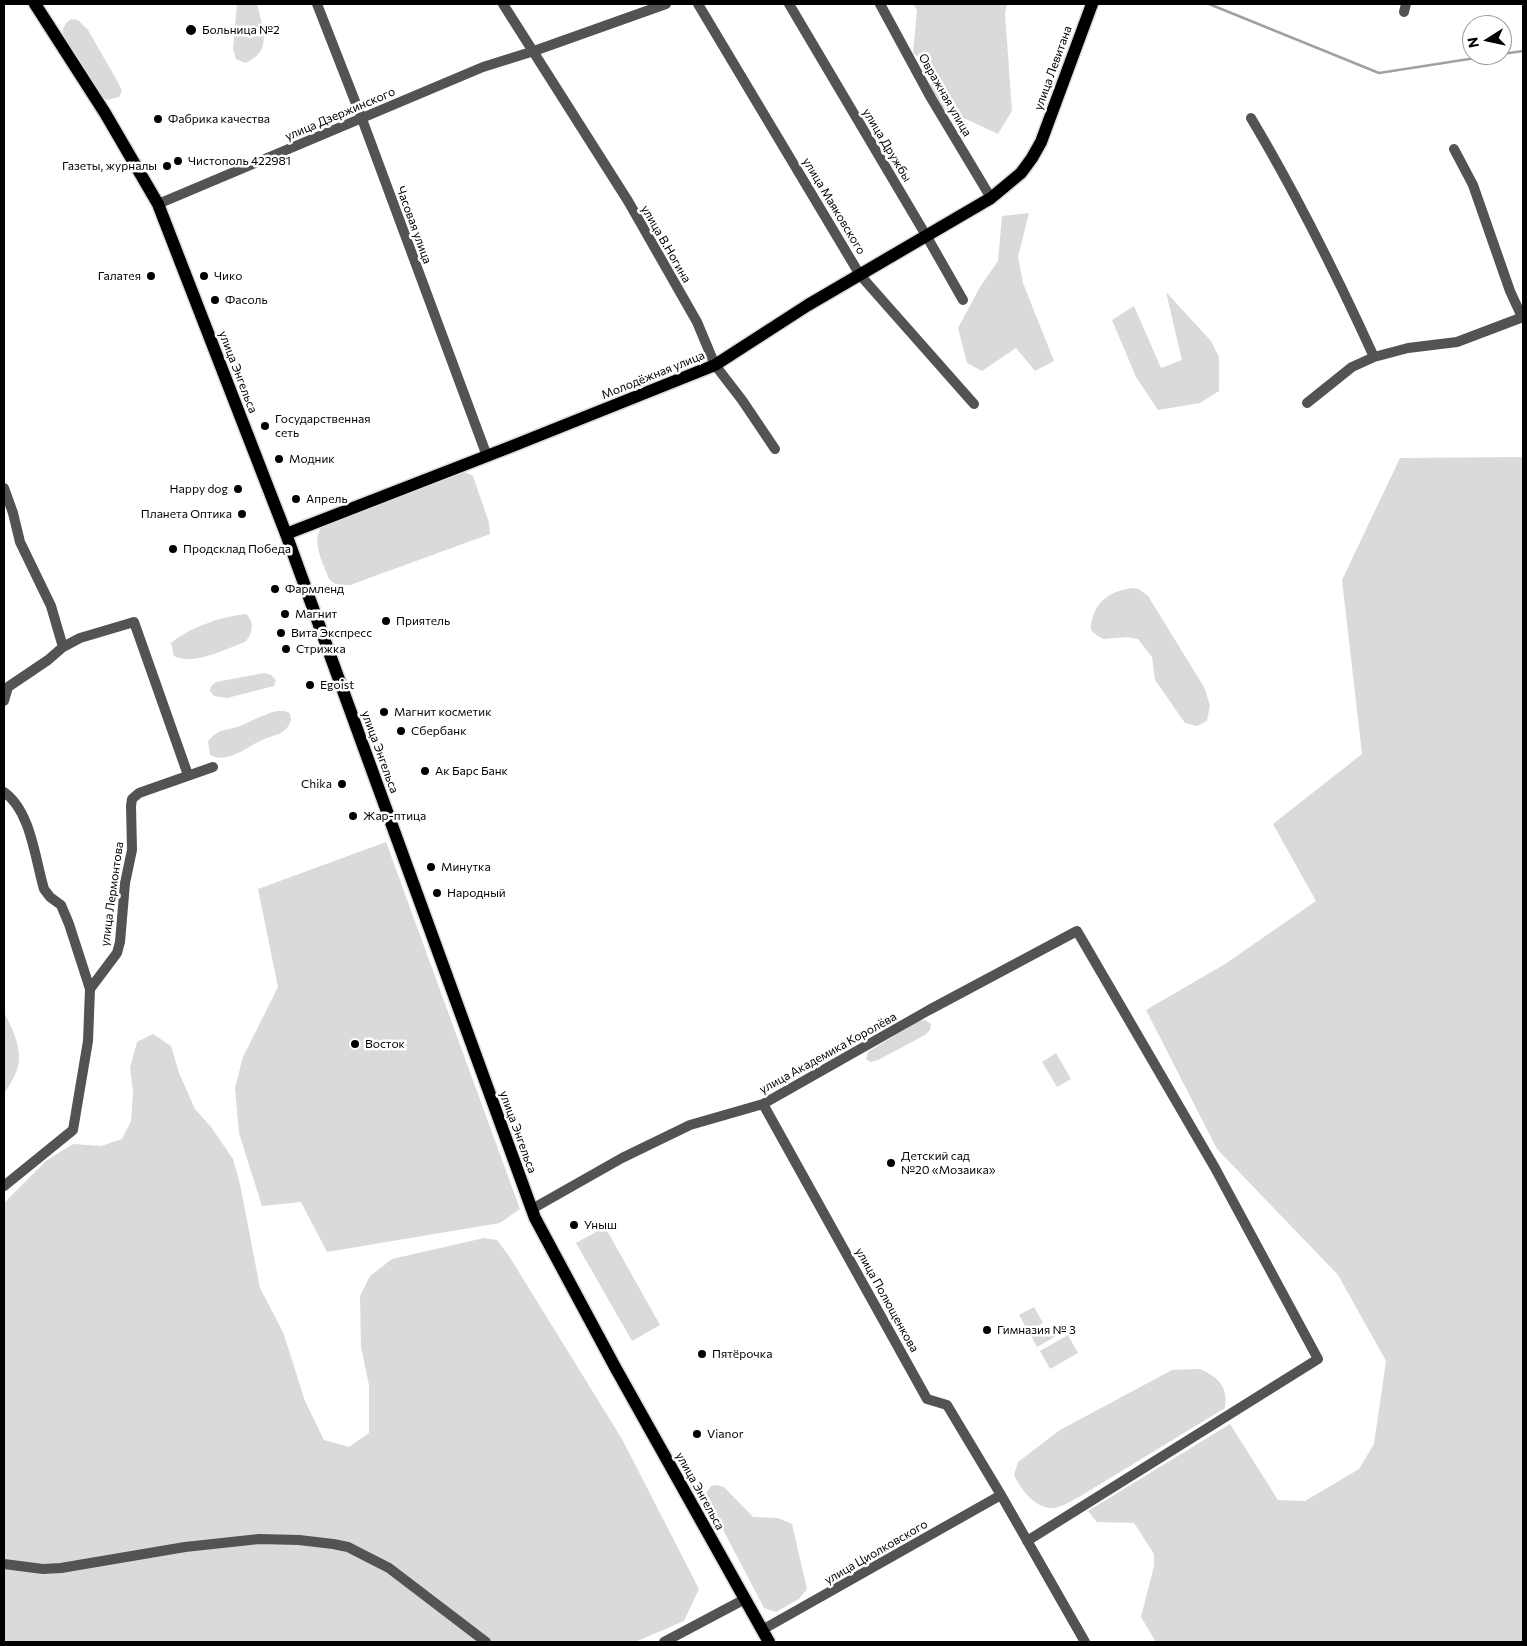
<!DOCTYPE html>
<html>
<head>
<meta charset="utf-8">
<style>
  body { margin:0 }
  #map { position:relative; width:1527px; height:1646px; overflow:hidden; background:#fff; font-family:Commissioner,sans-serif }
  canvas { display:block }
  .frame { position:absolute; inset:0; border:5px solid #000; pointer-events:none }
  .north { position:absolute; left:1462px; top:15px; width:50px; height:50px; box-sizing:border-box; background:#fff; border:1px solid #999; border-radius:50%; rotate:260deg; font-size:14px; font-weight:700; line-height:20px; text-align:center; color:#000 }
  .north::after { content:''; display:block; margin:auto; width:18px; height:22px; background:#000; clip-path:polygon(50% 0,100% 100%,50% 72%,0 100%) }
</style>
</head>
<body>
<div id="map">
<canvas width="1527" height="1646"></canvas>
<div class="frame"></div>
<div class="north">N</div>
</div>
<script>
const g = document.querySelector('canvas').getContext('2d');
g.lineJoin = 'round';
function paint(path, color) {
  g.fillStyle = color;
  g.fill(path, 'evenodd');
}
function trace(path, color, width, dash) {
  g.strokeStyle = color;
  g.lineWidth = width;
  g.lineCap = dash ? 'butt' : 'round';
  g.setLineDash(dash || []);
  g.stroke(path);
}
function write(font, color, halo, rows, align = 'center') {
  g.font = font + ' Commissioner,sans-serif';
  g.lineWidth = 5;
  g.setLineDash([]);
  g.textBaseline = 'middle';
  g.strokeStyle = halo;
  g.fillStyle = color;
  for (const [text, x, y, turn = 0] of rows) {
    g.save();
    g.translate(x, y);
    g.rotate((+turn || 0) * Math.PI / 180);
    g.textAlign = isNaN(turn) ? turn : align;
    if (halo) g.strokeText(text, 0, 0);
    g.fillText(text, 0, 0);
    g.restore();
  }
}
const green = new Path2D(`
  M237,4H256L258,7C263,31 273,51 245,63L236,59L233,49Z
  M913,4H1007L1005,13L1012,111L998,134L927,101L934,70L913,53L917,10Z
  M71,19L78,20L88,30L119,84L122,91L119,97L107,100L101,96L63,36V29L66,23Z
  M1029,213L1018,257L1023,283L1054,361L1035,371L1016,348L982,371L967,363L958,328L980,287L998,261L1002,216Z
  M1166,292L1211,341L1219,357V391L1200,403L1158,410L1136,377L1112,320L1134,306L1161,368L1182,360Z
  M1523,457V1642H1156L1141,1617L1154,1566V1554L1134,1523L1097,1522L1088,1511L1230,1424L1278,1500L1305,1501L1359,1469L1374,1444L1386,1361L1338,1275L1217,1149L1146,1010L1225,964L1316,901L1273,824L1362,754L1342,580L1400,458Z
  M457,471H463L473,476L489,523L490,534L350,585C341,585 335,586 329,579C324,565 311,542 321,528Z
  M1133,588L1139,589L1148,596L1204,687L1210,705L1207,721L1197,726L1185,723L1155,680L1152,657L1138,639L1127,637L1103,639C1100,637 1096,635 1093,632C1089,628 1091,622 1093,617C1098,598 1115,590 1133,588Z
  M246,614C255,622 253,634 245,642C225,649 194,666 174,656L171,643C188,628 223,616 246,614Z
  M264,673L271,675L276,680L274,686L227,698L214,696L210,691L211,686L216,682Z
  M277,711H284L290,713L291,720C286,736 274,734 260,741C245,748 228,764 210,755L208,741C219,728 226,731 240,726C252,721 264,714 277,711Z
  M386,842L520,1209L500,1223L327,1252L301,1202L262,1206L239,1133L235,1088L243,1057L278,987L258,889Z
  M4,1012C12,1028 24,1051 17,1070C14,1078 8,1087 4,1095Z
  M925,1020L931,1024L930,1030L925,1035L878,1060L871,1062L866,1059L868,1052L919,1021Z
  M153,1034L171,1046L179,1073L195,1109L211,1127L233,1159L240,1184L260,1288L283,1332L305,1401L324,1440L349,1447L369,1433V1385L361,1347L360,1296L370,1276L392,1259L484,1238L497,1240L509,1256L622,1439L699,1589L684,1621L635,1642H4V1203L47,1160L73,1144L101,1146L122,1139L131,1121L133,1092L130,1068L137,1042Z
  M1056,1053L1071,1079L1057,1087L1042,1062Z
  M605,1227L660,1325L632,1341L576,1243Z
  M1034,1307L1043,1323L1028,1331L1019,1315Z
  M1050,1326L1056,1336L1037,1347L1031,1336Z
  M1068,1335L1078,1353L1050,1369L1040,1351Z
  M1200,1369C1219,1378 1228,1386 1225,1408L1079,1497C1071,1501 1061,1508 1052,1508C1035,1508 1021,1490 1014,1475L1018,1462L1060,1430L1172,1370Z
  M717,1485L724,1487L753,1517L778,1518L792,1524L807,1589L799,1599L776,1612L764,1608L707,1499L706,1493L711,1486Z`);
const stream = new Path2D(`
  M1209,4L1379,73L1495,55
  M1502,54L1523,51`);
const minor = new Path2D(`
  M317,4L362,119L487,456
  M503,4L628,201L697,322L715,365L742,400L775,449
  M698,4L860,275L974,404
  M789,4L927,237L963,300
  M880,4L931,98L991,198
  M1404,12L1406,4
  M1251,118C1297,195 1337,276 1374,357
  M1454,149L1473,185L1510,291L1522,317
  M158,204L483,67L534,51L666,4
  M1307,403L1352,367L1374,357L1408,348L1457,342L1523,317
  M4,488L13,513L20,542L51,606L63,647
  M4,688L8,687L48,660L63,647L80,638L134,622L188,775
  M4,701L8,687
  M4,792C31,811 35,859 44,889L50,897L61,905L69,924L90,989
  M763,1104L927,1399L947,1405L1001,1495L1085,1642
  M4,1186L73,1130L88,1041L90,989L117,953L120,942L125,883L132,850L131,806L132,799L139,793L213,767
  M532,1209L622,1158L690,1125L763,1104L929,1010L1077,931L1215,1168L1318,1359L1027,1541
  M4,1564L43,1569L61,1568L185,1547L259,1539L299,1540L333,1544L348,1547L389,1568L486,1642
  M762,1630L1001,1495
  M664,1642L745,1599`);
const major = new Path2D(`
  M35,4L105,113L158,204L286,534L535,1218L615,1367L769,1642
  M286,534L510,447L715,365L808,305L991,198L1021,173L1032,158L1041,142L1092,4`);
const markers = [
  [191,30,6,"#000"],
  [158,119,5,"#000"],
  [178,161,5,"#000"],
  [167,166,5,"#000"],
  [151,276,5,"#000"],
  [204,276,5,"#000"],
  [215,300,5,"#000"],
  [265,426,5,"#000"],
  [279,459,5,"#000"],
  [238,489,5,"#000"],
  [296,499,5,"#000"],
  [242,514,5,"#000"],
  [173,549,5,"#000"],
  [275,589,5,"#000"],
  [285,614,5,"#000"],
  [386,621,5,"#000"],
  [281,633,5,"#000"],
  [286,649,5,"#000"],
  [310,685,5,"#000"],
  [384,712,5,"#000"],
  [401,731,5,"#000"],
  [425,771,5,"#000"],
  [342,784,5,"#000"],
  [353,816,5,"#000"],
  [431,867,5,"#000"],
  [437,893,5,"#000"],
  [355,1044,5,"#000"],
  [891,1163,5,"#000"],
  [574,1225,5,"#000"],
  [987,1330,5,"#000"],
  [702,1354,5,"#000"],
  [697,1434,5,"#000"]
];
const poiNames = [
  ["Больница №2",202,30],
  ["Фабрика качества",168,119],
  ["Чистополь 422981",188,161],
  ["Газеты, журналы",157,166,"right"],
  ["Галатея",141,276,"right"],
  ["Чико",214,276],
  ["Фасоль",225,300],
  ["Государственная",275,419],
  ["сеть",275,433],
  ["Модник",289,459],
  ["Happy dog",228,489,"right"],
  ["Апрель",306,499],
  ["Планета Оптика",232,514,"right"],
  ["Продсклад Победа",183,549],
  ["Фармленд",285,589],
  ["Магнит",295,614],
  ["Приятель",396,621],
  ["Вита Экспресс",291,633],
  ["Стрижка",296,649],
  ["Egoist",320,685],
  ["Магнит косметик",394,712],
  ["Сбербанк",411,731],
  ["Ак Барс Банк",435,771],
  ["Chika",332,784,"right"],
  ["Жар-птица",363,816],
  ["Минутка",441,867],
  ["Народный",447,893],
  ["Восток",365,1044],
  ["Детский сад",901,1156],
  ["№20 «Мозаика»",901,1170],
  ["Уныш",584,1225],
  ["Гимназия № 3",997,1330],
  ["Пятёрочка",712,1354],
  ["Vianor",707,1434]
];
const streetNames = [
  ["улица Левитана",1053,68,-70],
  ["Овражная улица",945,95,60],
  ["улица Дзержинского",340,114,-23],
  ["улица Дружбы",887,145,59],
  ["улица Маяковского",834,206,59],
  ["Часовая улица",414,225,70],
  ["улица В.Ногина",666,244,60],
  ["улица Энгельса",238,372,69],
  ["Молодёжная улица",653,375,-22],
  ["улица Энгельса",380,752,70],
  ["улица Лермонтова",112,894,-82],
  ["улица Академика Королёва",828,1053,-29],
  ["улица Энгельса",518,1132,70],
  ["улица Полющенкова",887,1300,61],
  ["улица Энгельса",700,1491,61],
  ["улица Циолковского",876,1552,-30]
];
paint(green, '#dadada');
trace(stream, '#a1a1a1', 2.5);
trace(major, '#dbdbdb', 15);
trace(minor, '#535353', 10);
trace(major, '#000', 12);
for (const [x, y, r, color] of markers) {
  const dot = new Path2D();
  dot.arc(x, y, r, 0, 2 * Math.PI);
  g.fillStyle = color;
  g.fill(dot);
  trace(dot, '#fff', 2);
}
write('12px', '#000', '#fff', poiNames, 'left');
write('12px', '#000', '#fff', streetNames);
</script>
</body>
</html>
